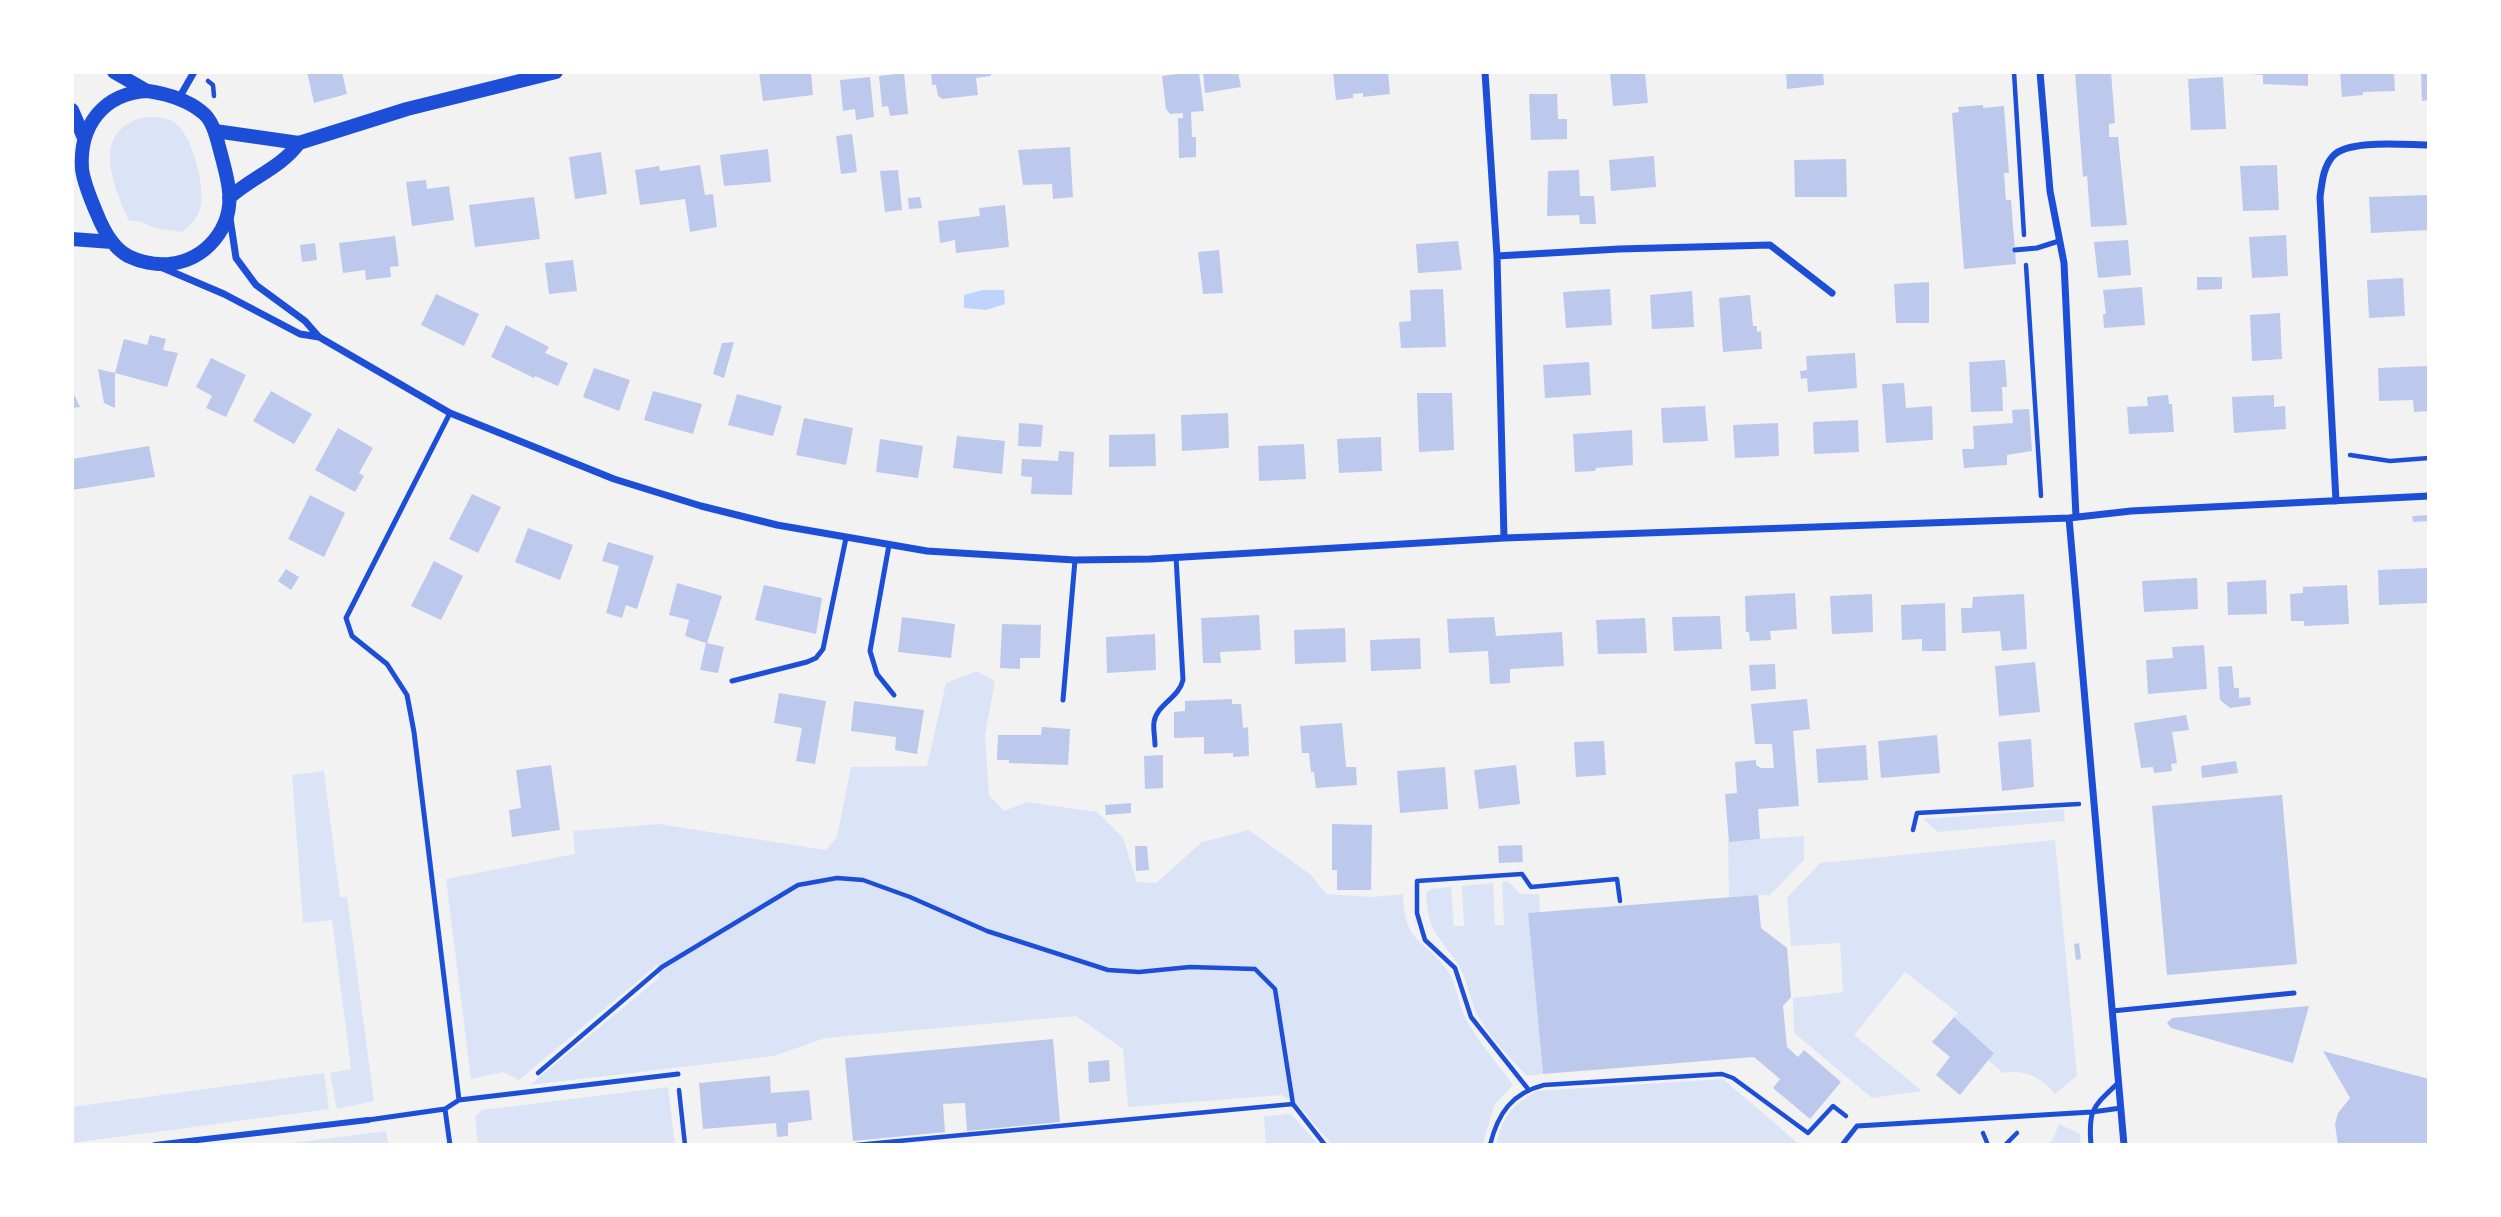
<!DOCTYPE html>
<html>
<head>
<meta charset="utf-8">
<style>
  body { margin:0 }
  #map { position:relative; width:2501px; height:1217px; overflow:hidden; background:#f2f2f2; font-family:Barlow,sans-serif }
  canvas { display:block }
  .frame { position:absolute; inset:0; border:74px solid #fff; pointer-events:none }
</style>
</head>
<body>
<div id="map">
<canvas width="2501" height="1217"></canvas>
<div class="frame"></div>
</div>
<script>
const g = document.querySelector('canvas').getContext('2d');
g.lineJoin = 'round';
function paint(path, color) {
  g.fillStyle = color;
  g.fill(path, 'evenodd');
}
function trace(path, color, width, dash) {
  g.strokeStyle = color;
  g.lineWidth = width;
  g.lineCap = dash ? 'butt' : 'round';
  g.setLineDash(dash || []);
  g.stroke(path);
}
const green = new Path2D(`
  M145,117C153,117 164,117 172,121C192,131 208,191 199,212C196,220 189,226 182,232L154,228L138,221H129C113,184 89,131 145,117Z
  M977,671L995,681L985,735L989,795L1004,811L1027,802L1097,812L1123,838L1137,882L1156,883L1202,842L1249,830L1311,875L1326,894L1373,897L1403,894C1405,946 1423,936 1448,971C1457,985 1458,1003 1465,1017C1476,1039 1499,1065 1513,1085L1495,1104L1482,1145H1332L1300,1107L1282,1095L1128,1107L1123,1049L1076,1016L825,1038L774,1056L530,1085L659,978L657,965L519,1080L503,1072L471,1079L446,879L575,854L573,831L659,824L826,850L837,837L851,767L927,766L946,683Z
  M324,771L340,897H347L374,1101L337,1109L330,1073L351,1069L332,920L303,923L292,775Z
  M2064,809L2065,821L1938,832L1923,819Z
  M1804,836V860L1770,895L1729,897L1728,841Z
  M2055,840L2077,1076L2055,1094C2041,1077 2024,1069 2003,1073L1988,1060L1994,1052L1954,1017L1958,1013L1905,972L1854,1035L1922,1091L1872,1098L1794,1033L1793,998L1843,992L1840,943L1791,946L1787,898L1820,863Z
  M1508,881L1520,894H1539L1540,912L1528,914L1543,1074L1527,1076C1508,1056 1488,1036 1476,1012C1469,997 1467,979 1459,966C1439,934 1428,935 1426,893L1431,889L1451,887L1454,926H1464L1462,886L1493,883L1495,925H1504L1502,882Z
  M324,1073L329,1109L72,1143V1107Z
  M1723,1079L1800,1145H1496C1503,1115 1511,1107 1536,1091Z
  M668,1087L675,1145H478L475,1117L482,1110Z
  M1291,1114L1319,1145H1266L1264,1116Z
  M2059,1124L2080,1134L2081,1145H2047L2053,1139Z
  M386,1131L388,1145H277Z`);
const water = new Path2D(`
  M982,290H1004L1005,304L986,310L964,308V295Z`);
const building = new Path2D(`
  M307,72H342L347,94L314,103Z
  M759,72H811L813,95L763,101Z
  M931,72H991V76L976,78L978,95L942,99L938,96L936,85H932Z
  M1192,72H1199L1204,111L1191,112L1192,137H1196V157L1179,158L1178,118H1183V113L1170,114L1166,109L1162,76Z
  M1203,72H1238L1241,87L1205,93Z
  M1333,72H1388L1390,94L1363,97V93L1353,94V98L1336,100Z
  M1610,72H1645L1648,103L1613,106Z
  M1786,72H1823L1824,85L1787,89Z
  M2075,72H2111L2115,123L2109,124V137H2118L2127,225L2091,227L2087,176L2083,177Z
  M2250,72H2308V86L2263,84V75L2250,74Z
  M2340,72H2394L2395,91L2363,92V95L2342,97Z
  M2421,72H2429V100L2422,101Z
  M904,73L908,114L890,116L888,106L882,107L879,76Z
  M870,77L874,117L856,120L855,109L843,111L840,80Z
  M2223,77L2226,129L2191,130L2188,79Z
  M1529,94H1557L1558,119H1567V139L1531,140Z
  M1983,105V108L2004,106L2009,173H2004L2006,200H2011L2016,264L1964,269L1952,113L1959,112L1958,107Z
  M852,134L857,172L841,174L836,136Z
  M1070,147L1073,197L1053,199L1052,184L1023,185L1018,150Z
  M768,149L771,182L724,186L720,155Z
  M601,152L607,194L575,199L569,157Z
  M1654,156L1656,187L1611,191L1609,160Z
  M1846,159L1847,197H1795L1794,160Z
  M700,165L705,195L713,194L717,227L690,232L685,199L640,205L635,170L659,166L660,171Z
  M2277,165L2279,210L2243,211L2240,166Z
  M898,170L902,210L885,212L880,171Z
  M1579,170L1580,196H1594L1596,224H1580L1579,215L1547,216L1548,171Z
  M426,180L427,189L449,186L454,220L412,226L406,182Z
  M2428,195L2429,230L2371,233L2369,197Z
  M534,197L540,239L475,247L469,205Z
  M920,197L922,208L909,209L908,198Z
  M1005,205L1009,247L956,253L955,240L940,243L938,221L980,216L979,208Z
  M2286,235L2288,276L2252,278L2249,237Z
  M395,236L399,266L390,267L391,277L366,280L365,270L343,273L339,243Z
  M2128,240L2131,275L2098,278L2094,242Z
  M1458,241L1462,270L1418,273L1416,244Z
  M315,243L317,260L302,262L300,245Z
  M1219,250L1223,293L1203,294L1198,252Z
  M573,260L577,291L549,294L545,263Z
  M2197,277H2222V289L2197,290Z
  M2403,278L2405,316L2369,318L2367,280Z
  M1929,282V323H1896L1894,284Z
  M2142,287L2145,325L2104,328L2103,314H2106L2103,290Z
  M1443,289L1446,347L1401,348L1399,322L1411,321L1410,290Z
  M1610,289L1612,325L1566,328L1563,292Z
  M1692,291L1694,327L1652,329L1650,295Z
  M436,294L479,314L464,346L421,325Z
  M1750,295L1753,326H1757V332L1761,331L1762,349L1723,352L1719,298Z
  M2280,313L2282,359L2252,361L2250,315Z
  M506,325L549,347L545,353L568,363L558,386L535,376L534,378L491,357Z
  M150,335L166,339L163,350L178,353L167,387L115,373L124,339L147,345Z
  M734,342L724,378L713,374L722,343Z
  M1855,353L1857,388L1808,392L1807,378L1801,379L1800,371L1807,370L1806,356Z
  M211,358L246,375L226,417L206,408L212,396L196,387Z
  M2005,360L2007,387H2002L2003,411L1971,412L1969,362Z
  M1589,362L1591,395L1545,398L1543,365Z
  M2427,366L2429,411L2414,412L2413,400L2379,401L2378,368Z
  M594,368L630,380L619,411L583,397Z
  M98,369L115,373V408L104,403Z
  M1904,383L1906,408L1932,406L1933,440L1886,443L1882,384Z
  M72,390L80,407L72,408Z
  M271,391L312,414L294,444L253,421Z
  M653,391L702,404L693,434L644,420Z
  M1417,393H1452L1454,450L1419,452Z
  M737,394L782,406L773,436L728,425Z
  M2168,395L2169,404H2172L2174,432L2129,434L2127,407L2148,406L2147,397Z
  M2274,395V407L2285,406L2286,429L2234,433L2232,397Z
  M1705,406L1708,441L1663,443L1661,408Z
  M2029,409L2032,451L2007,455V465L1964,468L1962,449H1974L1973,426L2013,423L2012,410Z
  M1228,413L1229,448L1182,451L1181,415Z
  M804,418L853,428L846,465L796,455Z
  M1858,420L1859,452L1814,454L1813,422Z
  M1019,423L1043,425L1041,447L1018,446Z
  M1778,423L1779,456L1735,458L1733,425Z
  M338,428L373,448L359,473L364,476L355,492L315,470Z
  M1632,430L1633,465L1596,468L1595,471L1575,472L1573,434Z
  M1155,434L1156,466L1109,467V435Z
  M957,436L1005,441L1002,474L953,468Z
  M1381,437L1382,471L1339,473L1337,439Z
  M880,439L923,446L918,478L876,472Z
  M1304,444L1306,479L1259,481L1258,446Z
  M149,446L155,477L72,490V459Z
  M1059,451L1074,452L1072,495L1031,494L1032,477L1021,476L1022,459L1058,461Z
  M472,494L501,507L478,553L449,539Z
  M310,495L345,513L324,557L288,539Z
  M2429,515V521L2413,522L2412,516Z
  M528,528L573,545L560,580L515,562Z
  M608,542L654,556L637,609L626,605L622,618L606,613L619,566L602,561Z
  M434,561L463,576L441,620L411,606Z
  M2427,568L2428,603L2379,605L2378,570Z
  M286,569L299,577L291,590L278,581Z
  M2197,578L2198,609L2144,612L2142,581Z
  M2266,580L2267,614L2228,615L2227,582Z
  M677,583L722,596L707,643L724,647L718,673L700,670L706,643L685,636L689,620L669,615Z
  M764,585L822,598L816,634L755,620Z
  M2347,585L2349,624L2304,626V621H2291L2290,594L2303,593V587Z
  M1795,593L1797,629L1770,631L1771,640L1750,641L1749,632H1746L1745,596Z
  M1872,594L1873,632L1832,634L1830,596Z
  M2024,594L2027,649L2002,651L2000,631L1962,633L1961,608H1972L1973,597Z
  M1945,603L1946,651H1922V639L1902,640L1901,605Z
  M1259,615L1261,650L1220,652L1221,663H1203L1201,618Z
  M1720,616L1722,649L1674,651L1672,617Z
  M902,617L955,624L951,658L898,652Z
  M1494,617L1496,636L1562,632L1564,666L1510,669V683L1490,684L1488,651L1449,653L1447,619Z
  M1645,618L1647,653L1598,654L1596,620Z
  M1002,624L1041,625L1040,658H1020V669L1000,668Z
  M1345,628L1346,662L1295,664L1294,630Z
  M1155,634L1156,670L1107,673L1106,637Z
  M1420,638L1421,669L1371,671L1370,640Z
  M2204,645L2207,689L2148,694L2146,660L2173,658L2172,647Z
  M2035,662L2040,712L1999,716L1995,666Z
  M1775,664L1776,689L1751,691L1749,665Z
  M2232,666L2234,688H2239V698L2250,697L2251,705L2230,708L2220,700L2218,667Z
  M779,693L826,701L815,764L796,761L802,728L774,723Z
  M1232,699V704H1241L1243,728L1248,727L1249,756L1233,757V753L1204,754V737L1174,738V712L1185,711V701Z
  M1807,699L1810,729L1793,731L1799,806L1758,809L1760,839L1729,842L1725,794L1737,793L1735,762L1756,760V765L1761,768H1774L1772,744H1755L1751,704Z
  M854,701L924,710L917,754L895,750L896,737L851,731Z
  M2186,715L2189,730L2172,732L2177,763L2171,764L2172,771L2154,773L2153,767L2141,768L2134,723Z
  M1342,723L1346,767H1356L1357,785L1316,788L1314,772H1311L1309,753H1302L1300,726Z
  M1042,727L1070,729L1068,765L1009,763V760H997L998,735H1041Z
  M1937,735L1940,773L1881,778L1878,741Z
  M2031,739L2034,787L2002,791L1998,742Z
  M1604,741L1606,775L1576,777L1574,742Z
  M1866,745L1868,780L1818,783L1816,749Z
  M1163,755V788L1145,789L1144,756Z
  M2236,761L2238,773L2202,778L2201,766Z
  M551,765L560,830L512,837L509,810L521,808L516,770Z
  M1516,765L1520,804L1479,809L1474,770Z
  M1445,767L1448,809L1400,813L1397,771Z
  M2282,795L2297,964L2167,975L2152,806Z
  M1131,803V813L1106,815L1105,805Z
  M1332,824L1372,825L1371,890H1337V870H1332Z
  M1522,845L1523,862L1499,863L1498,846Z
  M1135,846H1147L1149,870L1136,871Z
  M1758,895L1761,928L1787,948L1791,997L1783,1006L1787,1047L1798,1057L1804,1050L1841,1082L1810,1119L1773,1088L1780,1079L1754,1057L1543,1074L1528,913Z
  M2079,943L2081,959L2076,960L2074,944Z
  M2309,1006L2293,1063L2171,1028L2167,1023L2172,1018Z
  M1954,1017L1994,1053L1960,1095L1936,1075L1950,1057L1932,1042Z
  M1053,1039L1060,1122L967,1131L965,1103L943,1104L945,1132L853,1141L845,1058Z
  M2323,1051L2429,1079V1145H2338L2335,1124L2338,1113L2350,1098Z
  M1109,1060L1110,1081L1089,1083L1088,1062Z
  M770,1076L771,1093L809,1090L812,1120L788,1123V1136L777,1137L776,1123L703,1129L699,1083Z`);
const path = new Path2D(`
  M2014,72L2024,235
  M208,81L213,85L214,96
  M2026,265L2041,496
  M2350,455L2390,461L2429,458
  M1913,830L1917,813L2079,804
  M538,1073L662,967L798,885L837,878L863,880L910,897L987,931L1108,970L1139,972L1190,967L1255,969L1275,989L1293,1104
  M1528,1089L1471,1017L1455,968L1425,940L1417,913V881L1522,874L1531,887L1617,879L1620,901
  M679,1090L685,1145
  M1983,1133L1988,1145
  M856,1145L1293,1104L1325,1145
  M1490,1145C1498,1113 1512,1093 1544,1085L1722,1074L1733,1078L1808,1133L1833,1106L1846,1116
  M2005,1145L2017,1133`);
const service = new Path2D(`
  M2015,250L2037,248L2059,241
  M450,413L346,618L352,636L387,664L407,695L414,732L459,1100
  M889,545L870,651L877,674L894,695
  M732,681L807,662L816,658L823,649L846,538
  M1063,700L1075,560
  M1155,745C1155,738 1153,729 1154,722C1156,705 1179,698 1183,680L1176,557
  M2112,1011L2294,993
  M445,1109L450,1145
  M368,1120L445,1109L459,1100L678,1074
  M1842,1145L1857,1126L2092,1112L2121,1108
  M2091,1145C2088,1109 2093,1107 2118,1083`);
const pedestrian = new Path2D(`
  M155,1145L368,1120`);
const minor = new Path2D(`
  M1485,72L1497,256L1504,538
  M2040,72L2050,191L2064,263L2076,517
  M179,98L194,72
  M230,218L236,258L256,285L305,321L319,337L450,413L614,479L701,506L777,525L927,551L1075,560L1150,559L1504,538L2069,518L2131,511L2429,496
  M1497,256L1619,249L1770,245L1832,293
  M163,268L224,294L300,334L319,337
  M2336,501L2320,197C2322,183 2323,167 2333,156C2348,139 2406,145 2429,145
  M2069,518L2124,1145`);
const secondary = new Path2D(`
  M114,72L147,91
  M148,91C168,94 186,99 202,112C214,121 217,140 221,154C224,166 228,179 229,191C233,228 206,260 169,264C156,265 140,262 128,256C113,248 103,229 97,214C91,200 84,184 82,169C79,125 104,93 148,91Z
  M72,110L84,138
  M215,131L299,143L407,109L556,72
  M229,198C252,177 281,168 299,143
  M72,239L112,242`);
paint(green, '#dbe4f7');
paint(water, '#bfd3fe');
paint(building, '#bdc9ec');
trace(path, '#1d4ed8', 4.5);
trace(service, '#1d4ed8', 5);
trace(pedestrian, '#1d4ed8', 6);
trace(minor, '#1d4ed8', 7);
trace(secondary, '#1d4ed8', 14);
</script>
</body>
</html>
